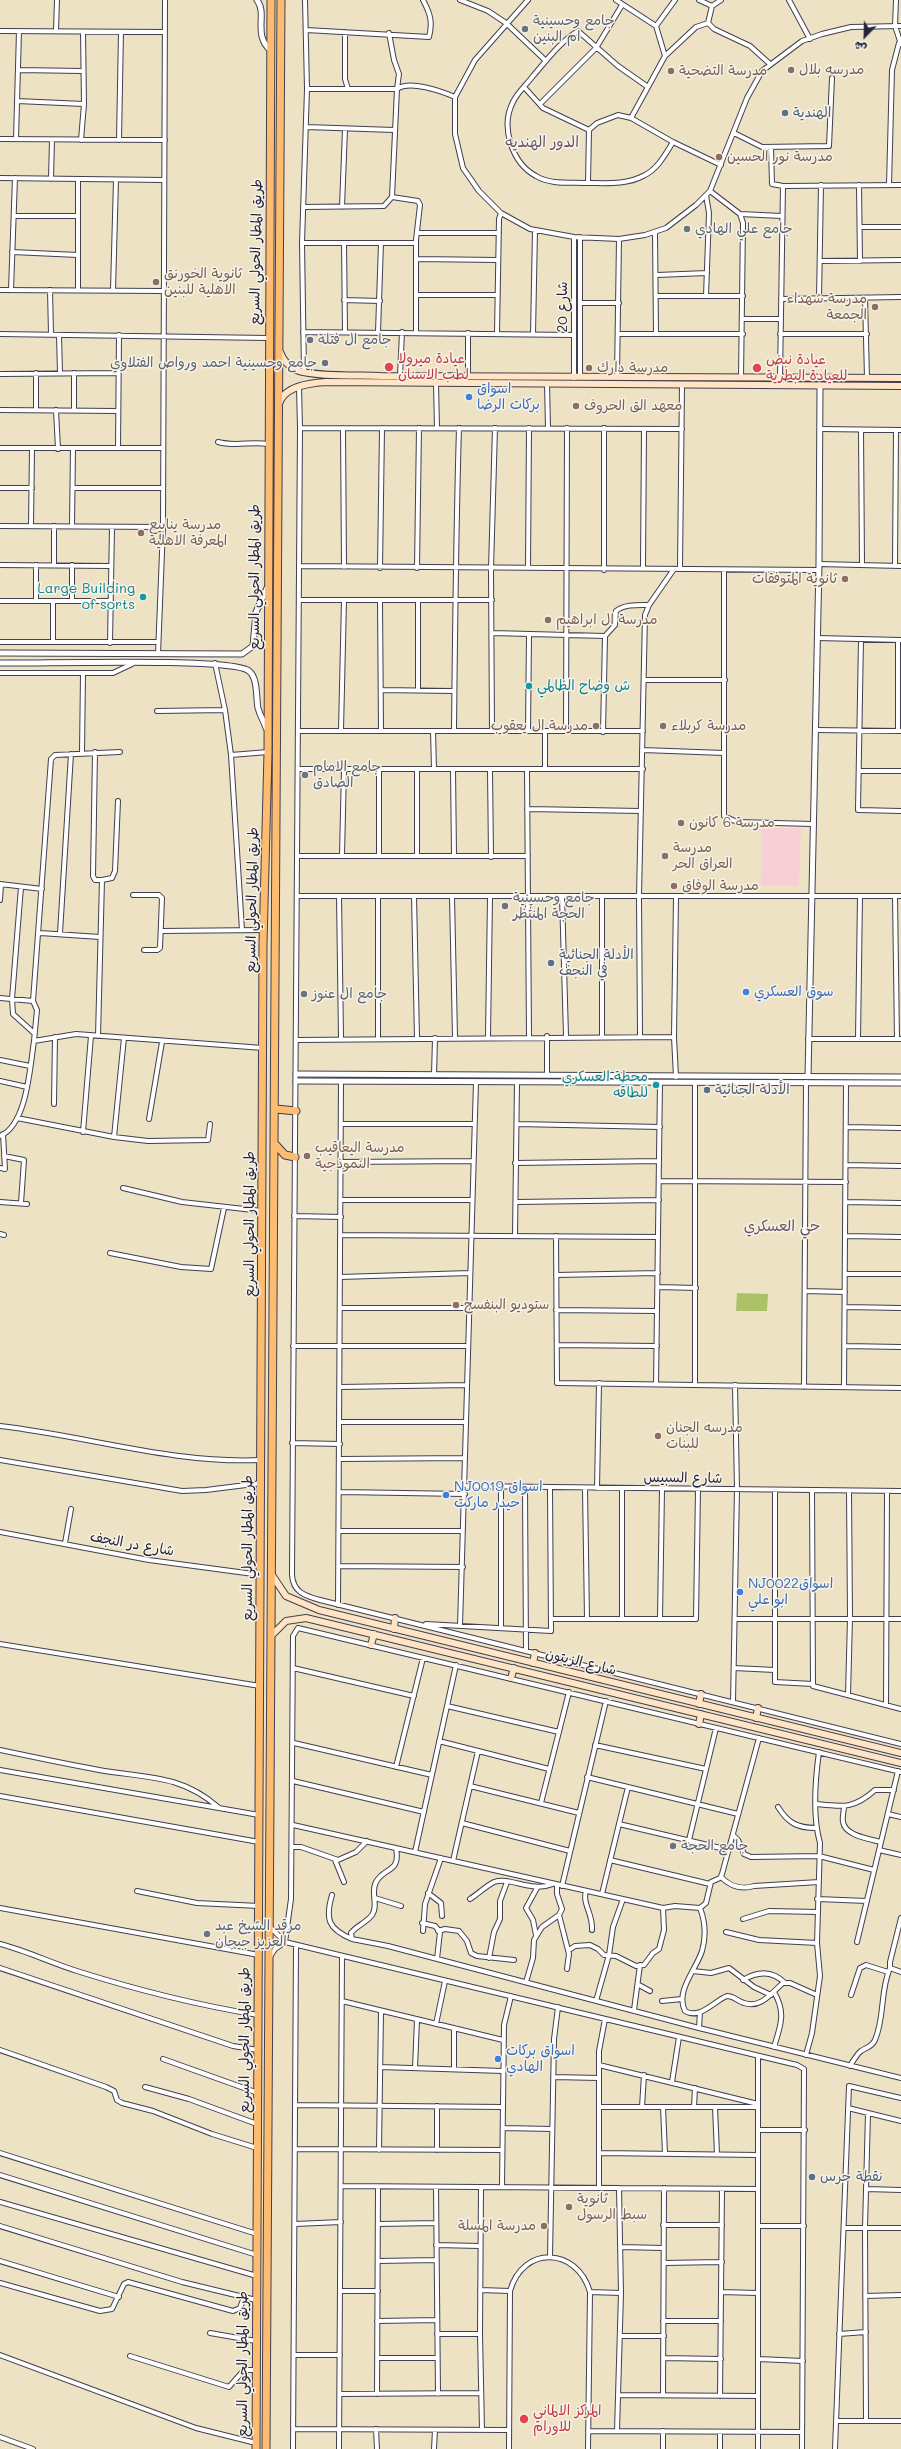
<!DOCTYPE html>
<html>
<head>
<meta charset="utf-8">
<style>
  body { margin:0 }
  #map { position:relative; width:901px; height:2449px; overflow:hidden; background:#eee2c4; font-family:Mali,"Playpen Sans Arabic",sans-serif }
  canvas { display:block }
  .north { position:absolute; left:845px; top:16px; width:40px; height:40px; -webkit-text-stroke:3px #f7f3e8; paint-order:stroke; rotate:203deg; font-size:11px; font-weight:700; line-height:16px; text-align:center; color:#22223b }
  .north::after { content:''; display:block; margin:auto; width:14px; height:18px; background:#22223b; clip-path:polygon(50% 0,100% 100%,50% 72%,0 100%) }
</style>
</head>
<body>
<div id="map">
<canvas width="901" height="2449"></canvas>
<div class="north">ش</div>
</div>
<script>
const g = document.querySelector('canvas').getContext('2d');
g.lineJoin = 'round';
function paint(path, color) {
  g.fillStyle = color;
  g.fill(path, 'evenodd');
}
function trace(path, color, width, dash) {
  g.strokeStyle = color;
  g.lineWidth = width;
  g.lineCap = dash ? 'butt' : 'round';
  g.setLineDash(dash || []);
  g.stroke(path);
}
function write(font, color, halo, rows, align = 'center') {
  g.font = font + ' Mali,"Playpen Sans Arabic",sans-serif';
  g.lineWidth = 3;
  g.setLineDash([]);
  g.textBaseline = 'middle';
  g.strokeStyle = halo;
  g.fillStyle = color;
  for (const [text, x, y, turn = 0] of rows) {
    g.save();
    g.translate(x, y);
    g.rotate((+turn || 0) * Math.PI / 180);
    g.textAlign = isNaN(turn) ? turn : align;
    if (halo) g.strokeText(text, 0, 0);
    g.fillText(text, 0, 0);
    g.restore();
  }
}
const built = new Path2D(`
  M762,828H801L799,886L761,885Z`);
const green = new Path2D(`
  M737,1293L768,1294L767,1311H736Z`);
const minor = new Path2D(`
  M460,0L488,11L506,23L546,61
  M528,0L475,60L455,97V134L463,168L479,191L501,213L530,229L574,237L619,239L645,235L666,228L696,205L710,191L747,98L762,71L802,41L822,34L851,27L901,26
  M616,0L656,26L665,56L631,118
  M699,0L712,6
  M721,0L712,6L708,23L714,29L750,46L770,64
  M789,0L810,39
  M896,0L895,26L901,44
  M656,26L675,0
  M306,30L429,37C433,22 430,13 423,0
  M0,31L165,32
  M56,31L57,0
  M345,32V79L348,89
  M665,56L696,27L708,23
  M18,70L82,71
  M524,87L543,108L589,130
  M648,87L618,66L578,31C561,41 546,61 533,76C527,84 517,93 513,102C500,127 512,163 536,176C551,185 571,182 587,183C606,183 626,185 643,176C657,170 665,155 673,142
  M307,89H397L399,74L394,60L389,33
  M17,101L84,104
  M541,103L596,48L622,5
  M306,127L394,130
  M734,133L762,147L829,146L832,78
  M0,139L165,140
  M16,139L19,31
  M81,140L84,104L83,32
  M119,140L121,32
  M771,148L772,184L783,186L901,185
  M0,178L164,180
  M51,179L52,140
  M588,183L589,130L597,123L618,115L631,118L673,142L721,165
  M859,185L860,261
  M889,185L892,70L899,43
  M710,191L740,214L743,223L741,378
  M706,195L709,213L706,296
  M392,197L418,201L420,205L416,240V333
  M303,207L384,206L392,197L397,89C410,80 441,91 455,97
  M342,207L345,129
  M740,214L782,216
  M14,216H78
  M860,227H901
  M655,232L656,334
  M417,233H499
  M574,237V378
  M580,237V377
  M302,243H416
  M344,243L345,332
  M12,252L78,255
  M416,259L498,260
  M820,261L901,260
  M657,275L707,273
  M0,290L163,291
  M11,290L15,178
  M50,290L51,334
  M78,290V179
  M113,290L116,180
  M417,295H497
  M657,296H743
  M819,298L821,185
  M865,298L867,378
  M781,299L901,297
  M344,300L380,301
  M580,303H619
  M743,319H781
  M303,332L574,335
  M378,332L381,243
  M468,333V376
  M497,333L499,219L501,213
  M0,334L268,338
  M533,334L535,230
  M619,334H743
  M780,334H867
  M59,335L60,373
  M304,372L302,243L307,89L305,0
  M0,374L118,373
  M400,376L402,332
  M617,377L619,239
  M780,378L783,186
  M436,383L437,428
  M547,384L548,428
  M299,387L300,428L292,1575C293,1592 305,1596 320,1600L901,1744
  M0,410L118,411
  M36,410V373
  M56,410L58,449
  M74,410V373
  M300,428L682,429
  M343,428L344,567
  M821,429L901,430
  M861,430L862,565
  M218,442C236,447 251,441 268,444
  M0,448H163
  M118,448L119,335
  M0,488H32
  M73,488H163
  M0,526L163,527
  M31,526L32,449
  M54,526V565
  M72,526L73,449
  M819,564L901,566
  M0,565L111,566
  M36,565V601
  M299,566L819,570
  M895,566L896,430
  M380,568L382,428
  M417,568L419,428
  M528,568L529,428
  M643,568L644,429
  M680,568L682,384
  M604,570V428
  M724,571V816L737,822L813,824
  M299,600H492
  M0,601H111
  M53,601V642
  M72,601V565
  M380,601L381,730
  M418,601V690
  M493,633L605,636
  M817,638L901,640
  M861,639L858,810L901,811
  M0,642H158
  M110,643L112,527
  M158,654L163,527L165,0
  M215,663L225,710L231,755L242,930
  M0,673H113L132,664
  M644,680H725
  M381,690L454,691
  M157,711L225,710
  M341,730L344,600
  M454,730C455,629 456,529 459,428
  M815,730L901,731
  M298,731H643
  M433,731L434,769
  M492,731L491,569L495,428
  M528,731L529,635
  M566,731L567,428
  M898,731V640
  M603,732L605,636L615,625L616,611C624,604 639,605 649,605
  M643,750L724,753
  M95,752L93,876L95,880H102L98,1036
  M82,753L83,674
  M231,755L268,752
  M298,769H643
  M417,769V856
  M453,769L454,856
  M490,769L491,857
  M527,769L529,1037
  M545,769V731
  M859,771H901
  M527,809L641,811
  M342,855L344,769
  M379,855V769
  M297,856H528
  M102,880L112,878L115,871L118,801
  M0,884L42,889
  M21,887L12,999L13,1014L34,1033
  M133,895H159L162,898L160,948L157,950H144
  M297,896H901
  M339,896L341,1038
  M378,896V1038
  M414,896L417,1038
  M452,896L455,1037
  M562,896L566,1036
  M602,896V1036
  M895,896L897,1039
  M676,897L674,1037L676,1077
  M0,900L1,884
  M161,931L264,930
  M40,933L100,937
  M60,933L71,754
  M0,998L33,1001L37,1010L34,1041L76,1034L263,1048
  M33,1001L51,759L55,755L120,752
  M640,1035L639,896L645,615L649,605L674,569
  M488,1037L490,896
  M808,1039H901
  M858,1039L860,896
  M297,1040L674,1037
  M0,1060L30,1066
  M434,1075L435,1038
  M547,1075V1036
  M0,1081L27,1087
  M695,1082V1385
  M54,1104L55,1037
  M17,1118L114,1137L148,1141L208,1140L210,1124
  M149,1119L162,1042
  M341,1124H474
  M517,1124L660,1127
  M846,1127L901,1128
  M83,1132L91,1036
  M0,1136C27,1125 30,1067 34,1041
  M114,1137L124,1038
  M4,1156L24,1160L21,1203
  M341,1162L473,1161
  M515,1163L659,1161
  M846,1165L901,1166
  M0,1168L5,1169L3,1134
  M659,1181L846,1182
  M123,1188L182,1202L262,1211
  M341,1200H472
  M0,1202L27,1204
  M516,1202L659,1200
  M846,1202L901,1203
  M294,1216L341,1217
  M0,1234L4,1235
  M341,1235L658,1237
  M515,1236L517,1082
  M556,1236L557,1383L901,1388
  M846,1236L901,1237
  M110,1253L181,1267L211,1269L224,1208
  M845,1274H901
  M556,1275L658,1273
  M340,1277L470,1273
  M658,1287L696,1288
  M805,1291L845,1292
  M845,1307L901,1308
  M340,1308H469
  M556,1310L657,1311
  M557,1345L657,1346
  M293,1346H468
  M845,1346L901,1347
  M656,1384L660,1082
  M340,1387L467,1385
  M804,1387L806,1082
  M844,1387L846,1083
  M340,1422H466
  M0,1426C88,1436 172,1464 261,1460
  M292,1443L340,1444
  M340,1459L465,1458
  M0,1460L182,1491L206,1490L262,1483
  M465,1486L901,1491
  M525,1487L526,1651
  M585,1488L587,1619
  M597,1488L599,1383
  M775,1490V1682L813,1684
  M812,1490L813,1686L901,1709
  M340,1492L465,1494
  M339,1531H463
  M0,1532L149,1560L261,1575
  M65,1543L71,1509
  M339,1566L463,1567
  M338,1605L341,1081
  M551,1619H696L698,1489
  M622,1619V1488
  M660,1619L662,1489
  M736,1619H901
  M426,1624L551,1631L550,1487
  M460,1626L476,1082
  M501,1628V1487
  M0,1644L260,1686
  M293,1668L414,1696
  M734,1668L775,1670
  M848,1695L850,1618L849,1491
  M733,1702L737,1489L735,1385
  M886,1705L887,1491
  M447,1706L559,1732
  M439,1741L549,1769
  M294,1743L432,1775
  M595,1745L706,1769
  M0,1750C33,1757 66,1764 99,1770C145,1778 180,1774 218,1807
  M396,1767L423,1658
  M0,1770L259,1815
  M587,1777L738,1814
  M293,1781L424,1812
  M470,1786L579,1813
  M0,1796L259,1842
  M541,1803L569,1692
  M817,1804C843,1807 854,1809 875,1790H894
  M844,1806C844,1811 842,1817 843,1822C845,1836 870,1839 881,1842
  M778,1807C788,1823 797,1828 816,1828
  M888,1814L901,1817
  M462,1823L570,1851
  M619,1824L729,1850
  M293,1825L663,1908L675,1906L700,1908L706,1903L711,1882L720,1878L722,1874L759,1738
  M733,1835L738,1840L744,1854L751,1857L819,1856L874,1870
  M689,1840L716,1728
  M292,1847H301L338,1860L356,1852L367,1841
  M396,1848C401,1873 384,1867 376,1882C370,1893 379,1905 372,1915C366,1923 356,1926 351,1933L352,1939L388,1946L695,2027L901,2078
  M879,1850L901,1855
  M415,1852L456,1665
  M335,1860L344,1882
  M610,1860L710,1884
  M453,1861L478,1751
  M721,1877C731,1887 741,1890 754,1886L819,1882
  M562,1886L606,1701
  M137,1891L197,1903L259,1906
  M586,1891C582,1904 593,1913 592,1930
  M428,1893L441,1903L442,1916
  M602,1894L628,1787
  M332,1895C325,1919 328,1929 352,1939
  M375,1898L401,1906
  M470,1899C478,1894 486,1886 494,1882C510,1876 530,1893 553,1884
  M817,1899L867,1901
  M0,1908L259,1955
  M700,1908C705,1921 706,1937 702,1951C696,1970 675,1991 685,2011C700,2020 714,2001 727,1996C734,1996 737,2001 744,2003C761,2009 771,1993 783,1983H790L817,1995
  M559,1915L569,1954L567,1969
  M901,1918L890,1962V1968L901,1972
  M743,1919L769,1911L818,1912
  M422,1923L435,1926L440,1932L437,1959
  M271,1928L285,1942L797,2065L804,2069L802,2449
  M423,1931L425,1904L441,1858
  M438,1931L445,1929L459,1931L467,1941L471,1953L477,1956L514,1960
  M726,1932L759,1940L817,1943
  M536,1935L533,1920L526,1908L537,1888
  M285,1942L291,1899L293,1636L298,1628L901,1772
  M857,1942L898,1771
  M0,1944C27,1951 51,1963 77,1971C137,1990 197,2005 258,2015
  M569,1950L575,1946L590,1945L598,1949L604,1955L616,1956L636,1966L644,1965L653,1953L659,1949L664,1930L663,1908
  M270,1957L275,1949L285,1942
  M489,1958L494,1932L500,1919V1901L507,1882
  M0,1968L233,2046L258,2050
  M693,1971L711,1973L729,1968L754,1987L771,1995
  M743,1980C758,1971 772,1970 785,1983
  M526,1982L533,1958L534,1940L542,1927L559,1915L562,1909L557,1894V1885
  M639,1985L650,1991
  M774,1992C786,2012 781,2025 774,2047
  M851,1995L860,1968L866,1965L888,1972
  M342,2001L503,2040
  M596,2001L609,1955L613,1927L623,1899
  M662,2001L682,1999
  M634,2010L640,1965
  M436,2024L445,1981
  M699,2028L700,2012
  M0,2050L106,2087L114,2091L117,2100L122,2103L153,2111L212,2134L257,2148
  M806,2055L812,2033L820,1976L817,1943L820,1843C812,1815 815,1781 819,1752
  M163,2059L258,2093
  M599,2065L758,2104
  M850,2066C853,2061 857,2054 861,2051C867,2047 872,2047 875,2040C885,2017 880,1990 890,1968
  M380,2067L503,2071
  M415,2068L417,2020
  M454,2069V2028
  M553,2077L599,2078
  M672,2082L679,2037
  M145,2087L189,2099L257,2124
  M295,2105L502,2107
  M437,2106V2150
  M599,2107H758
  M642,2107L644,2075
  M663,2107L665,2154
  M694,2107L695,2088
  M715,2107L717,2154
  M848,2108L901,2121
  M503,2128L552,2129
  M758,2130H805
  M295,2149L502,2150
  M379,2150L381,2012
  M0,2153L257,2234
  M599,2153L758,2155
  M0,2175L257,2255
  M341,2186L758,2189
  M502,2186L504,2025L511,1996
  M436,2187L438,2394
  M481,2187L480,2334L482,2430
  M599,2188V2051L605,2019
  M866,2189L901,2190
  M0,2202L257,2276
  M295,2224L341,2222
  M378,2224L436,2223
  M663,2225H722
  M0,2226L182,2282L256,2300
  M758,2226H804
  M844,2228H901
  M436,2245L480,2246
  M621,2247L663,2248
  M550,2256L554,2039L558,2007
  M0,2261L119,2297
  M378,2261L436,2260
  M664,2263L722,2262
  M0,2283L100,2311L112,2309L124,2284L128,2282L233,2311L240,2308L244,2297
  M480,2290L510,2291
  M340,2291H378
  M590,2292L621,2293
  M721,2292L758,2293
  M865,2296L901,2295
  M377,2321L437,2320
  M663,2321H721
  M210,2333L256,2341
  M437,2334H480
  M839,2334L866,2332
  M620,2336H664
  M0,2355L196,2428L256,2443
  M294,2355H340
  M130,2356L229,2387L244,2370H256
  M377,2358H437
  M663,2358L721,2359
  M758,2359L803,2361
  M340,2394L481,2393
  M377,2394L378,2187
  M619,2395L758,2396
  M663,2395L664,2188
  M720,2396L722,2189
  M836,2421H901
  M866,2421L865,2228L868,2113
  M294,2429L509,2430
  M376,2429L377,2449
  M588,2431L802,2432
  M617,2431L621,2293L619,2188
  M663,2431V2449
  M720,2432V2449
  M0,2437L33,2449
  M293,2449L296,1945
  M339,2449L342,1956
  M434,2449L435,2430
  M509,2449L510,2291C523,2245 577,2247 590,2292L588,2449
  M758,2449V2056
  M835,2449L849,2086L901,2098`);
const tertiary = new Path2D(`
  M257,0C268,15 252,34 271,51
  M0,653L242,654L253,646L256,612L267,588
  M0,663C35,664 232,657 249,671C258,678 256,698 258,708C260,716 264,721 266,728
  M296,1074L901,1077
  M808,1077L819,564L820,385
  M296,1081L901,1083`);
const secondary = new Path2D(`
  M280,352C283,360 288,366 296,370C314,377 360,375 381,376L901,378
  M279,404C284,386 310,383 326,382L901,386
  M272,1575L286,1596L319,1610L901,1753
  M394,1629L395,1618
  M272,1635L286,1621L306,1618L901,1763
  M371,1645L374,1634
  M533,1663L535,1653
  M511,1678L514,1668
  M699,1704L701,1694
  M756,1718L758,1708
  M699,1724L701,1714`);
const trunk = new Path2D(`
  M276,1109L296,1111
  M275,1144L285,1155L295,1157
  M256,2449L263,944L268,752L271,0
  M266,2449L281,0`);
const markers = [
  [525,29,4,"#6b7280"],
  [791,70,4,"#8d6e63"],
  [671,71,4,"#8d6e63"],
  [785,113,4,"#5c6f8a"],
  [719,157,4,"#8d6e63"],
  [687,229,4,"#6b7280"],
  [156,282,4,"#8d6e63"],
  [875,307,4,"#8d6e63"],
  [310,340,4,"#6b7280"],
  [325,363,4,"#6b7280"],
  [389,367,5,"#e0444e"],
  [589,368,4,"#8d6e63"],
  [757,368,5,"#e0444e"],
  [469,397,4,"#3f7fe0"],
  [576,406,4,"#8d6e63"],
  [141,533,4,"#8d6e63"],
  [845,579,4,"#8d6e63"],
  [143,597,4,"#0f9aa8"],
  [548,620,4,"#8d6e63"],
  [529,686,4,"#0f9aa8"],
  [596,726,4,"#8d6e63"],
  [663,726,4,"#8d6e63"],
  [305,775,4,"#6b7280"],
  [681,823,4,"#8d6e63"],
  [665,856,4,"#8d6e63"],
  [674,886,4,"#8d6e63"],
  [505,906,4,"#6b7280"],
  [551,963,4,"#5c6f8a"],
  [746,992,4,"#3f7fe0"],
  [304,994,4,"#6b7280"],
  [656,1085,4,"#0f9aa8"],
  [707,1090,4,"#5c6f8a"],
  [307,1156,4,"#8d6e63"],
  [456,1305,4,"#8d6e63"],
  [658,1436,4,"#8d6e63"],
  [446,1495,4,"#3f7fe0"],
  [740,1592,4,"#3f7fe0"],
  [673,1846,4,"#6b7280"],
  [207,1934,4,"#6b7280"],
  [498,2059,4,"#3f7fe0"],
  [812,2177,4,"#5c6f8a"],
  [569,2207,4,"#8d6e63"],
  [544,2226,4,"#8d6e63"],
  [524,2419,5,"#e0444e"]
];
const worshipNames = [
  ["جامع وحسينية",533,21],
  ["ام البنين",533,37],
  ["جامع علي الهادي",695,229],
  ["جامع ال فتلة",318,340],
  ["جامع وحسينية احمد ورواص الفتلاوي",317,363,"right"],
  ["جامع الامام",313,767],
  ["الصادق",313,783],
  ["جامع وحسينية",513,898],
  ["الحجة المنتظر",513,914],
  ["جامع ال عنوز",312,994],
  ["جامع الحجة",681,1846],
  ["مرقد الشيخ عبد",215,1926],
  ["العزيز جيجان",215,1942]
];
const educationNames = [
  ["مدرسه بلال",799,70],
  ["مدرسة التضحية",679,71],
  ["مدرسة نور الحسين",727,157],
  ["ثانوية الخورنق",164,274],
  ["الاهلية للبنين",164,290],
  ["مدرسة شهداء",867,299,"right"],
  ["الجمعة",867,315,"right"],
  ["مدرسة دارك",597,368],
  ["معهد الق الحروف",584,406],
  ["مدرسة ينابيع",149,525],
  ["المعرفة الاهلية",149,541],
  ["ثانوية المتوفقات",837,579,"right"],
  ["مدرسة ال ابراهيم",556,620],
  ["مدرسة ال يعقوب",588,726,"right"],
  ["مدرسة كربلاء",671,726],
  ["مدرسة 6 كانون",689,823],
  ["مدرسة",673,848],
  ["العراق الحر",673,864],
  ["مدرسة الوفاق",682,886],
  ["مدرسة اليعاقيب",315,1148],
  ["النموذجية",315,1164],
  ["ستوديو البنفسج",464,1305],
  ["مدرسه الجنان",666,1428],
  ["للبنات",666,1444],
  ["ثانوية",577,2199],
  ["سبط الرسول",577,2215],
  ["مدرسة المسلة",536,2226,"right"]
];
const serviceNames = [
  ["الهندية",793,113],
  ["الأدلة الجنائية",559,955],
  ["في النجف",559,971],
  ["الأدلة الجنائية",715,1090],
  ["نقطة حرس",820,2177]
];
const streetNames = [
  ["طريق المطار الحولي السريع",256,252,-89],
  ["شارع 20",563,307,-90],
  ["طريق المطار الحولي السريع",255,577,-90],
  ["طريق المطار الحولي السريع",252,900,-89],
  ["طريق المطار الحولي السريع",250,1224,-90],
  ["شارع السبيس",683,1478,1],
  ["شارع در النجف",132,1544,10],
  ["طريق المطار الحولي السريع",248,1548,-90],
  ["شارع الزيتون",581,1662,14],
  ["طريق المطار الحولي السريع",245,2040,-90],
  ["طريق المطار الحولي السريع",243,2364,-90]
];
const healthNames = [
  ["عيادة ميرولا",398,359],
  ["لطب الاسنان",398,375],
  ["عيادة نبض",766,360],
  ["للعيادة البطرية",766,376],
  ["المركز الالماني",533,2411],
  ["للاورام",533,2427]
];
const shopNames = [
  ["اسواق",477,389],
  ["بركات الرضا",477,405],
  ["سوق العسكري",754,992],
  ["NJ0019 اسواق",454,1487],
  ["حيدر ماركت",454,1503],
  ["NJ0022اسواق",748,1584],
  ["ابو علي",748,1600],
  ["اسواق بركات",506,2051],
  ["الهادي",506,2067]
];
const cultureNames = [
  ["Large Building",135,589],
  ["of sorts",135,605],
  ["ش وضاح الظالمي",537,686,"left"],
  ["محطة العسكري",648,1077],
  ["للطاقه",648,1093]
];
const neighbourhoodNames = [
  ["الدور الهنديه",542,142],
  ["حي العسكري",782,1226]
];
paint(built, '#f7cfd5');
paint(green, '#adc266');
trace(minor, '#413f50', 6);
trace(tertiary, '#413f50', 7);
trace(secondary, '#413f50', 8);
trace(trunk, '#413f50', 9);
trace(minor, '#fff', 4);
trace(tertiary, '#fff', 5);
trace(secondary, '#ffe4c6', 6);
trace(trunk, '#febc70', 7);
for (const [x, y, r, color] of markers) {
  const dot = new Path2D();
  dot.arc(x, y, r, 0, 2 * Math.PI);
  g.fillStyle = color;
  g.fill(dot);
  trace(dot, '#f7f3e8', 1.5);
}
write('14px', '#5b616d', '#f7f3e8', worshipNames, 'left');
write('14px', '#785e54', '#f7f3e8', educationNames, 'left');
write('14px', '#4e5e75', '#f7f3e8', serviceNames, 'left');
write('14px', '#22223b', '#f7f3e8', streetNames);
write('14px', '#be3a42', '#f7f3e8', healthNames, 'left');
write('14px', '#366cbe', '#f7f3e8', shopNames, 'left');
write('14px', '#0d838f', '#f7f3e8', cultureNames, 'right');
write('15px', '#665067', '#f7f3e8', neighbourhoodNames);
</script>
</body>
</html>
